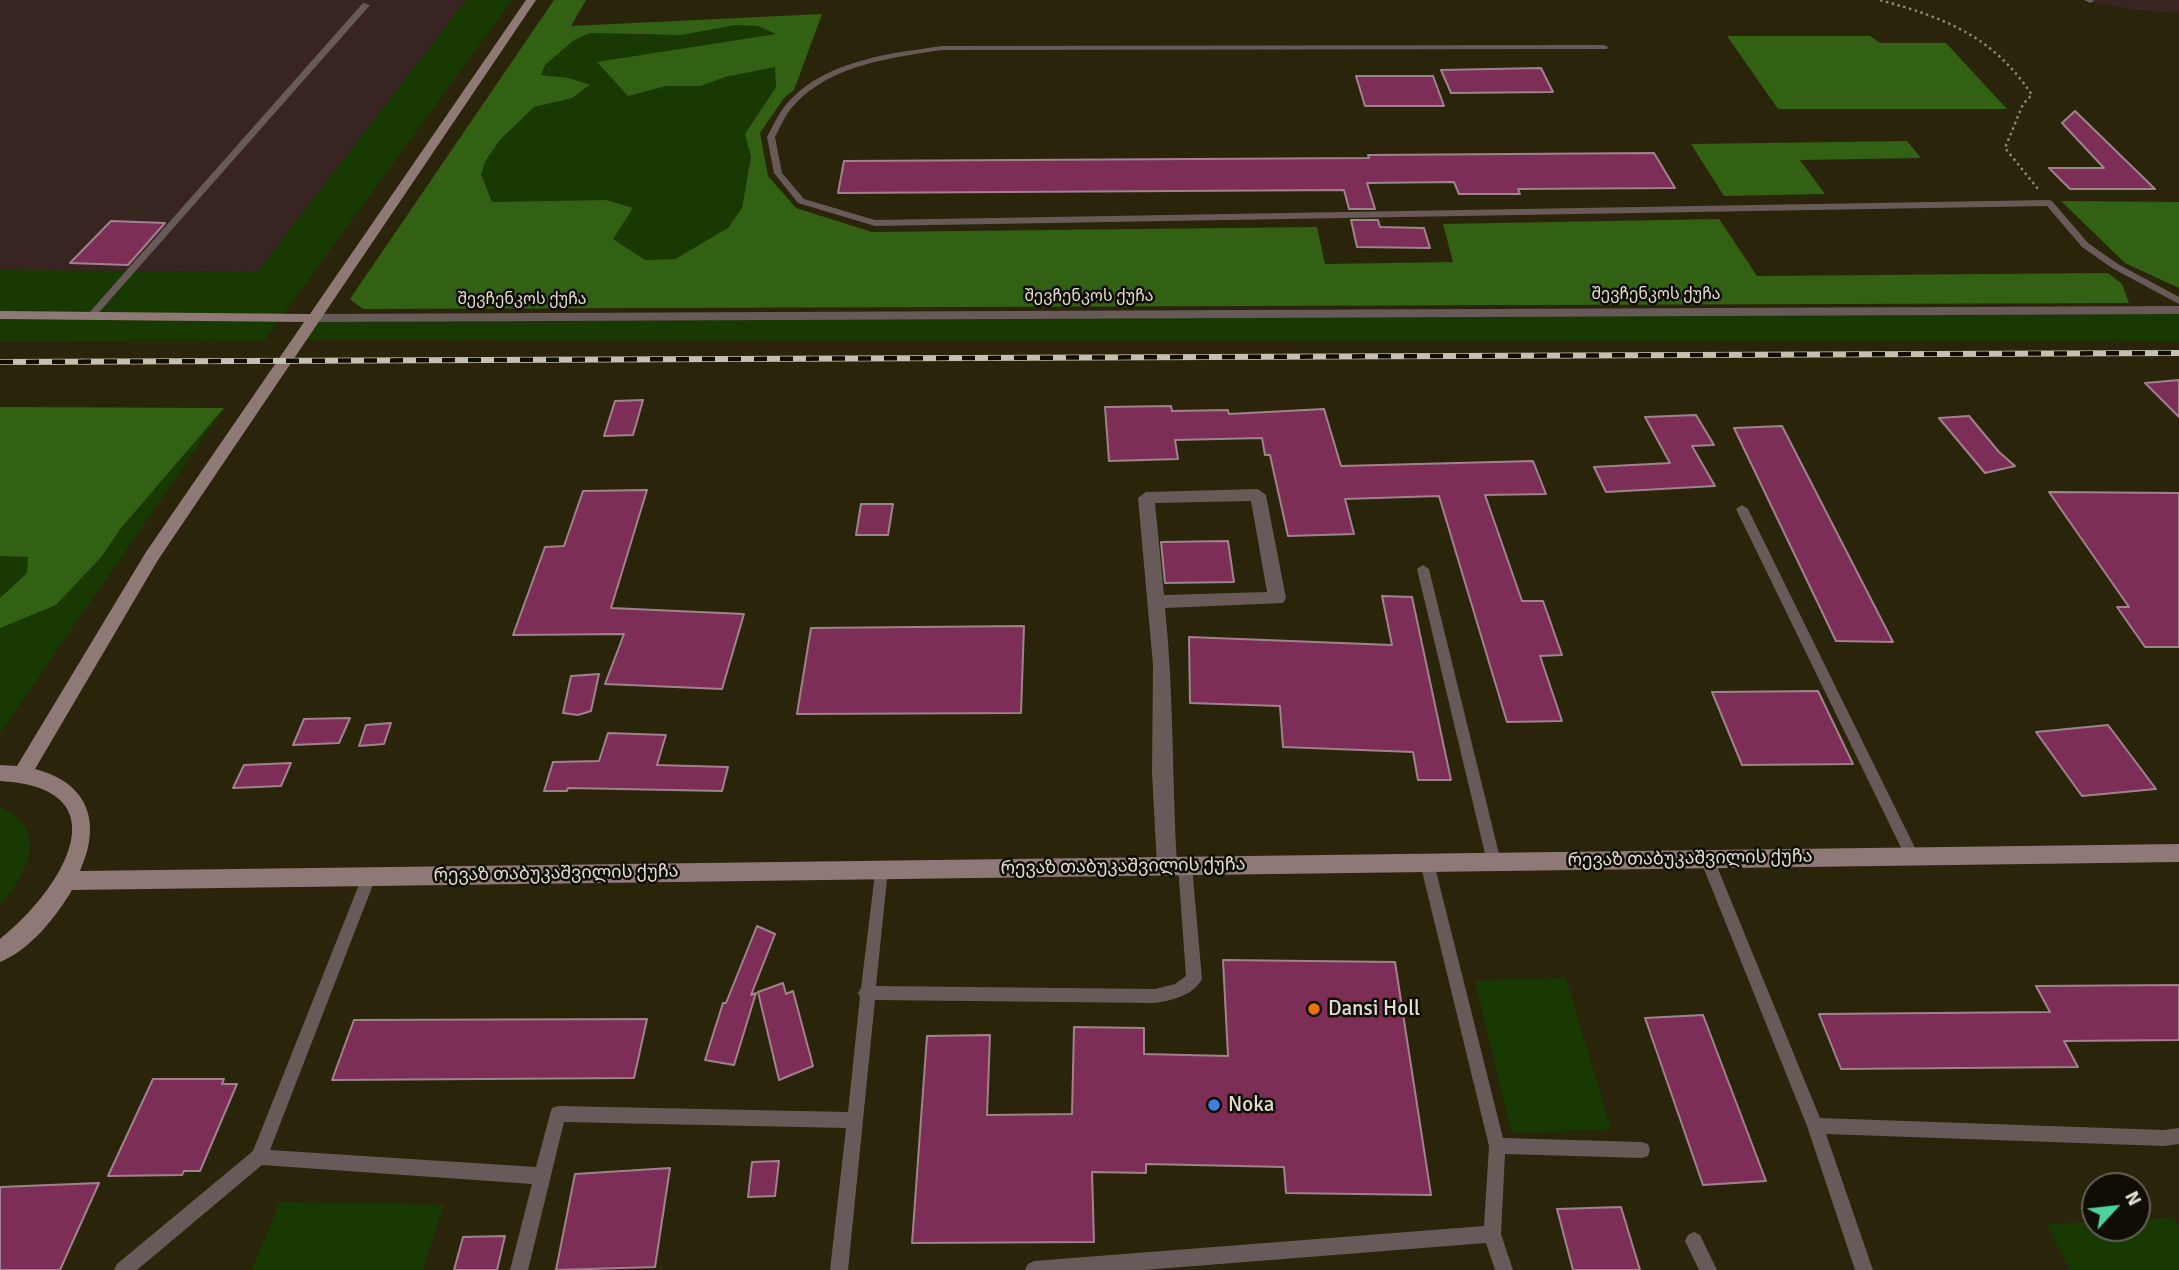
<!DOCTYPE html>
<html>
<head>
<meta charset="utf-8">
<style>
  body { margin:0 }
  #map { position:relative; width:2179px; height:1270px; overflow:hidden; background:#29240a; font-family:Signika,sans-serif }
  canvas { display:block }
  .north { position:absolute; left:2081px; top:1172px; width:70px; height:70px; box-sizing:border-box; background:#0f0d04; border:2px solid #636156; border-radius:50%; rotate:63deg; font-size:19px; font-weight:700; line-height:28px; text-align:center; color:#e2dfd0 }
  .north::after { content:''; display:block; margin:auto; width:24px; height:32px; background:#4cd39a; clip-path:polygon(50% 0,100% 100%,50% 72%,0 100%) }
</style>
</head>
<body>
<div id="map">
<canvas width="2179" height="1270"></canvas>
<div class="north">N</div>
</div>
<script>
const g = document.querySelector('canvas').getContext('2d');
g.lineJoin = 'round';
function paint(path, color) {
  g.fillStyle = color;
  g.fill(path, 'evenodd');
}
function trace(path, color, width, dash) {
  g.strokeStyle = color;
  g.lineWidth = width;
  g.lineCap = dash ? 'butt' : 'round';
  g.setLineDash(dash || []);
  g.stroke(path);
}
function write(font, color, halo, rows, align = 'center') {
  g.font = font + ' Signika,"Noto Sans Georgian",sans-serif';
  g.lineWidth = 5;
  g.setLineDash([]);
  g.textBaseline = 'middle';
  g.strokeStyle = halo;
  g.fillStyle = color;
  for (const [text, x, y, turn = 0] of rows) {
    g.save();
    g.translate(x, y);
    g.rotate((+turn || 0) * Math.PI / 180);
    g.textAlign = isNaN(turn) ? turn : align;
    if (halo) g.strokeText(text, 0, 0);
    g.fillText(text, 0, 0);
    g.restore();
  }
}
const industrial = new Path2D(`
  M0,0H466L257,272L0,270Z
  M2083,0H2179V13L2134,10Z`);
const green = new Path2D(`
  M466,0H512L264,341L0,342V270L257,272Z
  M735,25L758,26L777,34L628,96L666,86H701L725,77L775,66L776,87L745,134L751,157L742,208L728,228L675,259L645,260L612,239L632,208L606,200L492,202L481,174L486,160L500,140L534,107L572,98L590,86L569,78L540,75L545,65L574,40L590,33L648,35Z
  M2179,310V341L297,340L313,318Z
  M224,408L0,733V628L56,605L102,556L121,528Z
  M0,556L28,557L27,573L0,598Z
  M0,807C52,831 27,872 0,906Z
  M1566,978L1611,1129L1512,1133L1475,981Z
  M280,1202L444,1205L423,1270H252Z
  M2174,1218L2179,1226V1270H2070L2047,1224L2095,1222V1228H2137V1219Z`);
const forest = new Path2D(`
  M554,0H586L571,26L822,14L794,90L784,98L760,133L768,176L796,208L872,232L1317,227L1325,264L1453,262L1443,224L1719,219L1757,276L2108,273L2122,284L2129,303L363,309L350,299ZM735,25L758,26L776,34L597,62L628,96L666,86H701L725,77L775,67L776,87L745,134L751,157L742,208L728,228L675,259L645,260L613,239L633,208L606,200L492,202L481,174L486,160L500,140L534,107L572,98L590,85L569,78L541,75L545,65L574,40L590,33L681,35Z
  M1727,36H1870L1880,43H1946L2007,109H1778Z
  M1907,141L1921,158L1800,160L1825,194L1724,196L1691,144Z
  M2061,201L2179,202V288L2125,263Z
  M0,407L224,408L121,528L102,556L56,605L0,628V598L27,573L28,557L0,556Z`);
const building = new Path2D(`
  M1541,68L1553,92L1451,93L1441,70Z
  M1356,76H1433L1444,106H1365Z
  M2075,111L2155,189H2070L2049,168H2104L2062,123Z
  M1654,153L1675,188L1518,189L1520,194H1459L1454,182L1367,183L1375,209H1349L1344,190L838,193L844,161L1369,158L1368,155Z
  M1351,220H1378L1380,227L1424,228L1430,248L1357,247Z
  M111,221L165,223L128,265L70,263Z
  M2179,380V417L2145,383Z
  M643,400L633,435L604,436L615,401Z
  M1171,406L1172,411L1228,410L1229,414L1324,409L1341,466L1533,461L1546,494L1485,495L1522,601H1543L1562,655L1540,656L1562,721L1507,722L1439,496L1345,499L1354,534L1288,536L1270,455H1265L1262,438L1175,440L1178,459L1109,461L1105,407Z
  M1696,415L1714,445L1692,446L1715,486L1606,492L1594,467L1670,463L1645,417Z
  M1969,416L1999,452L2015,466L1985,473L1939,418Z
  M1782,426L1893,642L1836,641L1734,428Z
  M647,490L611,608L744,614L722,689L605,684L624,634L513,635L545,547L564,546L583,491Z
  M2049,492L2179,493V647H2145L2117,607H2129Z
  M861,504H893L888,535H856Z
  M1228,541L1234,582L1165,583L1161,542Z
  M1382,596L1412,597L1451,780H1418L1413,752L1283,747L1280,706L1190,703L1189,637L1392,645Z
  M1024,626L1021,713L797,714L811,628Z
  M599,674L591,711L578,715L563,713L571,676Z
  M1818,691L1853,764L1742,765L1712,692Z
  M350,718L339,743L293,745L304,719Z
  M391,723L384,744L359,746L366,725Z
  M2108,725L2156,789L2082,796L2036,732Z
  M608,733L666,735L657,765L728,767L722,791L568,788L567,791H544L553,762L599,761Z
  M291,763L281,786L233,788L244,765Z
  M757,926L775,934L751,995L756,993L734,1065L705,1060L723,1003H726Z
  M1223,960L1395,962L1431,1195L1286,1193L1284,1167L1146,1164V1173L1092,1172L1094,1242L912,1243L927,1036L990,1035L987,1115L1072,1114L1074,1027L1144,1028V1054L1228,1056Z
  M783,983L786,994L793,991L813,1066L779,1080L758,992Z
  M2179,985V1040L2064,1041L2078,1067L1841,1069L1819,1014L2050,1012L2036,986Z
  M1703,1015L1766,1181L1703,1185L1645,1018Z
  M647,1019L634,1078L332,1080L354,1020Z
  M153,1079H224L222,1084H237L200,1171H184L182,1175L108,1176Z
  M779,1161L775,1196L748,1197L752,1162Z
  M670,1168L655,1267L556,1270L575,1174Z
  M99,1183L60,1270H0V1187Z
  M1621,1207L1640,1270H1573L1557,1209Z
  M505,1236L497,1270H454L463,1237Z`);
const path = new Path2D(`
  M1880,0C1945,18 1993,36 2032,95L2023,104L2005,148L2038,189`);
const lane = new Path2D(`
  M2084,0H2093L2094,1L2090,3Z
  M363,3L370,5L94,318H88V314Z
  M1604,45L1608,47L1607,49L943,50C893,57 831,65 795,104C786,113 781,126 775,137L782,173L804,199L875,220L2049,200L2052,201L2088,243L2118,264L2179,297V304L2112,268L2082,247L2047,206L875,226L798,203L774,173L767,137C774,124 780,110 790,100C828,60 891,53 943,46Z
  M1742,505L1748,509L1917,852L1919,856L1917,860L1912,862L1907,860L1736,509Z
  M1423,565L1429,569L1501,862L1499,867L1494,868L1489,867L1487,862L1417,569Z
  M1707,853L1712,854L1714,859L1820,1118L2164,1130L2179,1128V1144L2164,1146L1826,1134L1873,1270H1855L1807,1126L1700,859L1702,854Z
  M1427,857L1432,858L1434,863L1503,1138L1642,1142L1648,1144L1650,1150L1648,1156L1642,1158L1505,1154L1501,1234L1513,1270H1495L1486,1243L1144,1270H1025L1028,1264L1034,1261L1484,1226L1489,1146L1420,863L1422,858Z
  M1185,860L1190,861L1192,866L1202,979C1193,996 1172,1000 1155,1003L875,1000L848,1270H830L846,1128L564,1122L528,1270H510L532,1184L262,1165L137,1270H114L117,1264L253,1151L364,872L369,871L374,872L376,877L270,1150L536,1167L550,1114L552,1108L558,1106L848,1112L860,997L858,993L861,988L876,865L881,864L886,865L888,870L876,986L1155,989L1175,984L1186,976L1178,866L1180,861Z
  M1694,1232L1700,1235L1717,1270H1699L1685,1241L1688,1235Z`);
const street = new Path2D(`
  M2179,306V314L313,322L306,318L313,314Z
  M1258,489L1266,495L1286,598L1283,603L1165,608C1174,694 1172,780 1177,866L1174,872L1167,875L1160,872L1157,866L1152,773L1153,665L1138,498L1146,492ZM1251,501L1267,592L1164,595L1155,503Z`);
const secondary = new Path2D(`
  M526,0H536L158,560L35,769C89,783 102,823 80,871L2179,844V862L72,890C56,917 30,950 0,962V939C60,892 127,788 0,781V765L17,766L146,552L304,322L0,319V311L310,314Z`);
const rail = new Path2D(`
  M0,362L2179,353`);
const markers = [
  [1314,1009,7,"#e8710a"],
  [1214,1105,7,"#3f7fe0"]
];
const farStreetnames = [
  ["შევჩენკოს ქუჩა",1656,295],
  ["შევჩენკოს ქუჩა",1089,297],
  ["შევჩენკოს ქუჩა",522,300]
];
const streetNames = [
  ["რევაზ თაბუკაშვილის ქუჩა",1690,859,-1],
  ["რევაზ თაბუკაშვილის ქუჩა",1123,867,-1],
  ["რევაზ თაბუკაშვილის ქუჩა",556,874,-1]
];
const nearPoinames = [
  ["Dansi Holl",1328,1009],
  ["Noka",1228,1105]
];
paint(industrial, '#382522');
paint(green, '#193903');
paint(forest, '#336113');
paint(building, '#7c2e57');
trace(building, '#a0828f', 2);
trace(path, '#8c8874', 2.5, [2.5, 3.5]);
paint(lane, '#685a58');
paint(street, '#685a58');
paint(secondary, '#8f7976');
trace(rail, '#c4c1b0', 6);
trace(rail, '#0f0d04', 4.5, [13]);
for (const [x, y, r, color] of markers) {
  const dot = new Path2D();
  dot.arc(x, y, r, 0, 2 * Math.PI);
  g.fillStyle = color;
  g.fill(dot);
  trace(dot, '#0f0d04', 2.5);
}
write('16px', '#e2dfd0', '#0f0d04', farStreetnames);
write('18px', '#e2dfd0', '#0f0d04', streetNames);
write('21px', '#e2dfd0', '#0f0d04', nearPoinames, 'left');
</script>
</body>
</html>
